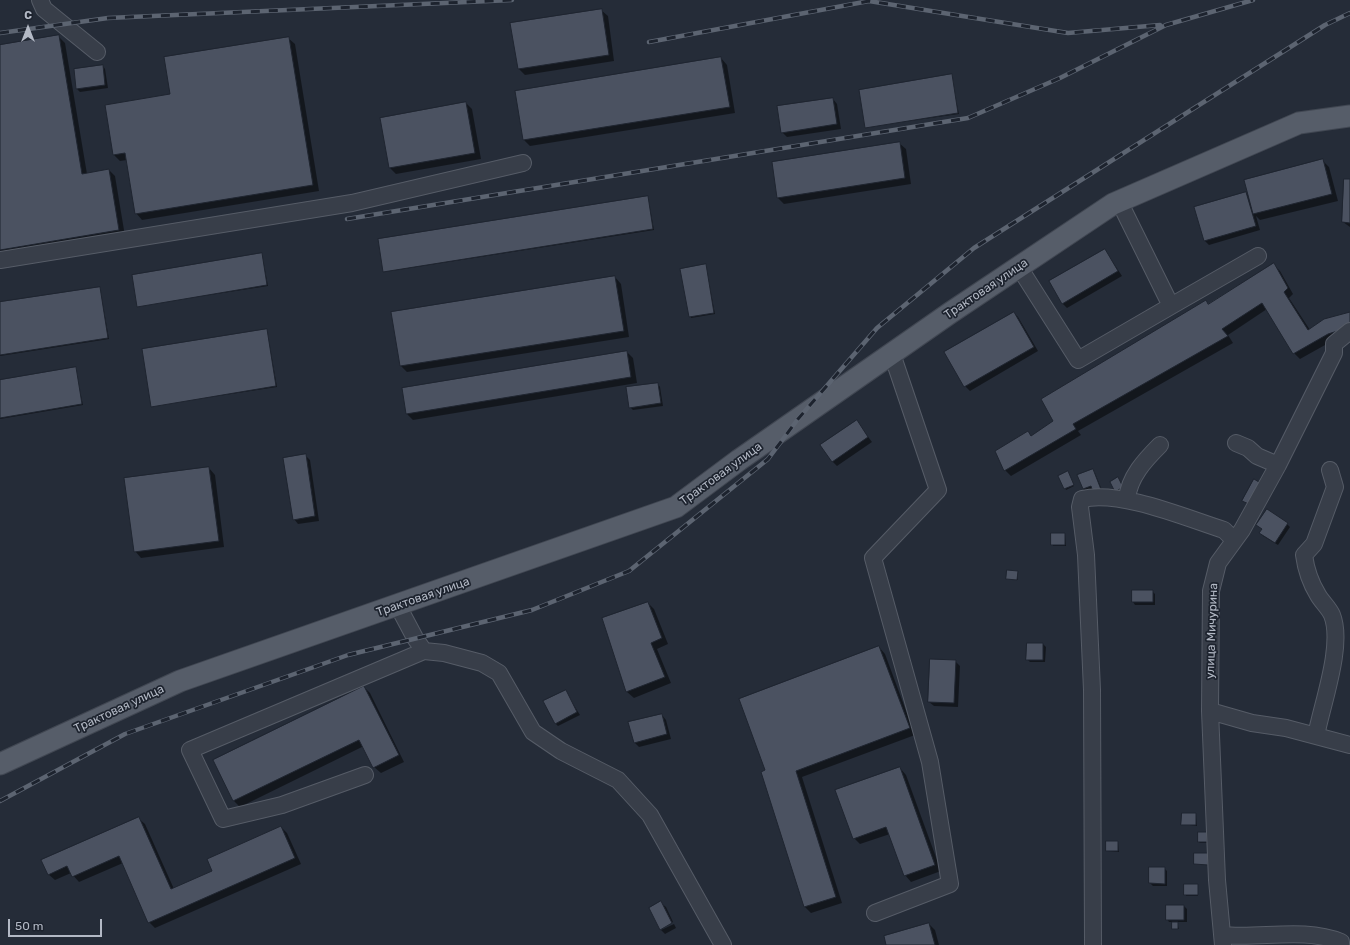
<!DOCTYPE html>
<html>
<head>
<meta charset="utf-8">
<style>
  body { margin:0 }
  #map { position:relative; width:1350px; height:945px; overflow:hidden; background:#252c38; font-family:Rubik,sans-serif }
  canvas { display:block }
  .north { position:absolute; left:8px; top:8px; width:40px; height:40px; -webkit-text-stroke:3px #1d232e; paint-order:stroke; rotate:0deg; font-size:11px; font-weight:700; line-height:16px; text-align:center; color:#b3b9c5 }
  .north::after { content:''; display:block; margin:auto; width:14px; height:18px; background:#b3b9c5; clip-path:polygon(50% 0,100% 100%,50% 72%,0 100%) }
  .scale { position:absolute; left:8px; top:919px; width:94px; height:18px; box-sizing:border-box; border:2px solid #b3b9c5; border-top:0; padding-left:5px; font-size:12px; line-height:14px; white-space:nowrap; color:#b3b9c5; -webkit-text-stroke:3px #1d232e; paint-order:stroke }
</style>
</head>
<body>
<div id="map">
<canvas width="1350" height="945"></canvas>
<div class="north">С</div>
<div class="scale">50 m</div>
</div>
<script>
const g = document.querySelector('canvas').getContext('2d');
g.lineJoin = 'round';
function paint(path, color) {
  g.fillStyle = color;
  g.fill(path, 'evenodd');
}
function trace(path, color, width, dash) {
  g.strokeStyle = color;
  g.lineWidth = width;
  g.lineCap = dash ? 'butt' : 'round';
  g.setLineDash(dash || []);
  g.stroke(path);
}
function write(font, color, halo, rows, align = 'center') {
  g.font = font + ' Rubik,sans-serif';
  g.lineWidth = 3.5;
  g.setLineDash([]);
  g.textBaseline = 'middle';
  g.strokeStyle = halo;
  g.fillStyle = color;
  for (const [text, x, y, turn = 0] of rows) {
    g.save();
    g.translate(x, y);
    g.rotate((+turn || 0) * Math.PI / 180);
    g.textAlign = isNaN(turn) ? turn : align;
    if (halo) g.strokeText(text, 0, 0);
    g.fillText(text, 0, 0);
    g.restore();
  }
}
const shadow = new Path2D(`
  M601,10L608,16L614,61L525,75L519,69Z
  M58,36L65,43L87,174L109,170L115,176L125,236L0,257V46Z
  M288,38L295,44L319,191L142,220L136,213L127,160L120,161L114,155L171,95Z
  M721,58L727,65L735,113L530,146L524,140Z
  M103,66L105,69L108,88L80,92L77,89Z
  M951,76L959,114L866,127Z
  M833,99L837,104L841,129L787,137L782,132Z
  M466,103L472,109L481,159L396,174L390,168L381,118Z
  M899,143L906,149L911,184L784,204L778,198Z
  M1323,161L1329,167L1338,201L1260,220L1256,216L1260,230L1209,245L1204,240L1246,193L1249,196Z
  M1350,180V227L1343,222Z
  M648,197L654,230L384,272Z
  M1105,250L1122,276L1067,308L1062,303Z
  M262,254L268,286L138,306Z
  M1274,265L1280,271L1293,294L1289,298L1310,330L1350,313L1334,340L1300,359L1294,353L1267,309L1228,335L1233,343L1078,431L1081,435L1011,476L1005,470L1028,433L1032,437L1054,421L1206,302L1209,305Z
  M706,267L715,314L691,318L681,269Z
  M615,277L621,284L629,337L407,372L401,366Z
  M100,288L109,339L0,356V303Z
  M1014,313L1018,317L1038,351L970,391L965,386Z
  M267,330L277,387L152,406Z
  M627,352L633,358L637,383L413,420L407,414Z
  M75,368L83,405L0,419V381Z
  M658,384L660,387L663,406L633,410L630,407Z
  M857,422L872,442L837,466L832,461Z
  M305,455L310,460L319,521L298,524L294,519Z
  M209,468L215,475L224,547L141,558L135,551Z
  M1092,470L1095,473L1104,495L1093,489L1086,492L1083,489Z
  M1069,474L1074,486L1066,490L1060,476Z
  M1287,524L1290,527L1278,545L1263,536L1260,533L1263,530L1257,525Z
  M1052,534H1065L1066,546H1053Z
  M1018,572V580L1007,578Z
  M1152,591L1155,594V605H1135L1133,602Z
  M648,603L654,609L668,644L657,649L671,683L634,698L627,692L603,618Z
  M1043,644L1046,647L1045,662H1030L1027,659Z
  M879,647L885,654L915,735L802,777L842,903L811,913L805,907L762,773L767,771Z
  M955,661L960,666L958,707L934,706L929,702Z
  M364,687L370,693L404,762L381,773L374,767L364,746L240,807L234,801L214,761Z
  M565,691L580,715L558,726L555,723Z
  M662,715L666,720L671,739L639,747L635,743Z
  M900,768L906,775L941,871L911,882L905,875L890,834L860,844L854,838Z
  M1196,814L1197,826L1182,824Z
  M138,818L145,824L174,889L214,872L281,827L287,833L301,864L155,928L149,922L123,863L79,882L71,873L55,880L48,874Z
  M1207,833L1208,843H1200L1199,842Z
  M1118,842L1119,852L1107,851Z
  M1209,856L1208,865L1195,864Z
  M1150,868H1164L1167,871V886H1153L1150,883Z
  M1185,885H1197L1198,896H1186Z
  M661,903L666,907L673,922L661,928Z
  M1167,906H1184L1187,909V922H1177L1179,929H1174L1173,922H1169L1167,919Z
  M674,924L676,928L665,934L661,930Z
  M929,924L935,930L939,945H887Z`);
const building = new Path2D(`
  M602,9L609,55L518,69L510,23Z
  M59,35L82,174L109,169L119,230L0,250V45Z
  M289,37L313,185L135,214L125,153L113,155L105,105L170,94L164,57Z
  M721,57L730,107L523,140L515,91Z
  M103,65L105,85L76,89L74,69Z
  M952,74L958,113L865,128L859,90Z
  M833,98L837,124L781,133L777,106Z
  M466,102L475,153L389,168L380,118Z
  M900,142L905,178L777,198L772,162Z
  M1323,159L1332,194L1253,214L1244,180Z
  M1344,179H1350V223L1342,222Z
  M1246,192L1256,226L1204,241L1194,207Z
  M648,196L653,229L383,272L378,239Z
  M1105,249L1118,271L1062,304L1049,281Z
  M262,253L267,285L137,307L132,275Z
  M1274,263L1288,288L1284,292L1308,330L1324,319L1350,312V327L1328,334L1293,354L1262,303L1222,329L1228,336L1073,424L1076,429L1004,471L995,451L1028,431L1031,436L1053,421L1041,399L1206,300L1208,304Z
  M706,264L714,313L689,317L680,269Z
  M615,276L624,331L400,366L391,312Z
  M100,287L108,338L0,355V302Z
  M1014,312L1034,347L964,387L944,352Z
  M267,329L276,386L151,407L142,349Z
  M627,351L631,377L406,414L402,388Z
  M76,367L82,404L0,418V380Z
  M658,383L661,403L629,408L626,387Z
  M857,420L868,437L832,462L820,445Z
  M306,454L315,516L293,520L283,458Z
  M209,467L219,541L134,552L124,478Z
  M1093,469L1102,492L1094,495L1091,486L1083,489L1077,475Z
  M1068,471L1074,485L1064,489L1058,476Z
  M1118,477L1123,487L1115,492L1110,482Z
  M1254,479L1262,484L1251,505L1242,501Z
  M1267,509L1288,523L1275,543L1259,533L1262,529L1256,525Z
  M1051,533H1065V545H1051Z
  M1007,570L1018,571L1017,580L1006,579Z
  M1132,590H1153V602H1132Z
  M648,602L662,638L651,643L665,677L626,692L602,618Z
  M1027,643H1043V660H1026Z
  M879,646L910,728L796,771L836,897L804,907L761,772L765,770L739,699Z
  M930,659L956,660L954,703L928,702Z
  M364,686L399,755L373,768L359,740L233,801L213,760Z
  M566,690L577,712L555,724L543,701Z
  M662,714L667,734L634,743L628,722Z
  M900,767L935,865L904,876L886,827L853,839L835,790Z
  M1182,813H1196V825H1181Z
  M139,817L171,889L212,871L207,859L281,826L295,858L148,923L119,856L72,877L67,866L48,875L41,860Z
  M1198,832H1207V842H1198Z
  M1106,841H1118V851H1106Z
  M1194,853H1208V865L1194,864Z
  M1149,867H1165V884L1149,883Z
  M1184,884H1198V895H1184Z
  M661,901L672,923L660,930L649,908Z
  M1166,905H1184V920H1166Z
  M1172,922H1178V929H1172Z
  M929,923L935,945H886L884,936Z`);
const minor = new Path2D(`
  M40,0L44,9L97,52
  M0,260L352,203L523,163
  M1019,267L1078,360L1171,306L1119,201
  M1171,306L1258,256
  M1236,443L1248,448L1257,456L1278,465
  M1127,499C1129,477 1145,460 1160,445
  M398,606L415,638L424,651L444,653L482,663L499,673L533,732L561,751L618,780L650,815L723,945
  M1210,711L1252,723L1286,728L1350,745
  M1316,736C1322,704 1344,645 1332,615C1329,608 1322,602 1318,595C1310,582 1306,570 1304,555L1314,544L1335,487L1330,470
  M365,775L282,805L223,819L190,750L424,651
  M875,913L950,884L930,762L873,558L938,490L892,354
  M1222,935C1261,939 1304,927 1341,942V945
  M1093,945L1092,690L1086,555L1080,507L1082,499C1121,490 1186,518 1224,530L1233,539
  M1223,945L1217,880L1210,711L1211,591L1218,563L1242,530L1278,465L1334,353V344L1350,331`);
const major = new Path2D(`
  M0,764L180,681L676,507L739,460L950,313L1113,204L1299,123L1350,116`);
const rail = new Path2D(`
  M0,33L108,18L512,0
  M649,42L869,1L1068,33L1160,25
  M347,219L968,118L1060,78L1166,25L1253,0
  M0,801L125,734L348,655L532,610L629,571L768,459L798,419L877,328L974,248L1325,25L1350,13`);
const streetNames = [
  ["Трактовая улица",986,289,-34],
  ["Трактовая улица",721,474,-36],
  ["Трактовая улица",423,597,-19],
  ["улица Мичурина",1212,631,-88],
  ["Трактовая улица",119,709,-25]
];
paint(shadow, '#0007');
paint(building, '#4b5261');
trace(building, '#1f2530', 1);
trace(minor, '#565c67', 18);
trace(major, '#414752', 23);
trace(minor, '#383e49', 16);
trace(major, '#565d69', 21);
trace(rail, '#5c6471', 4.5);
trace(rail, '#1d232e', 3, [9]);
write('12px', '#b3b9c5', '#1d232e', streetNames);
</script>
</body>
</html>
